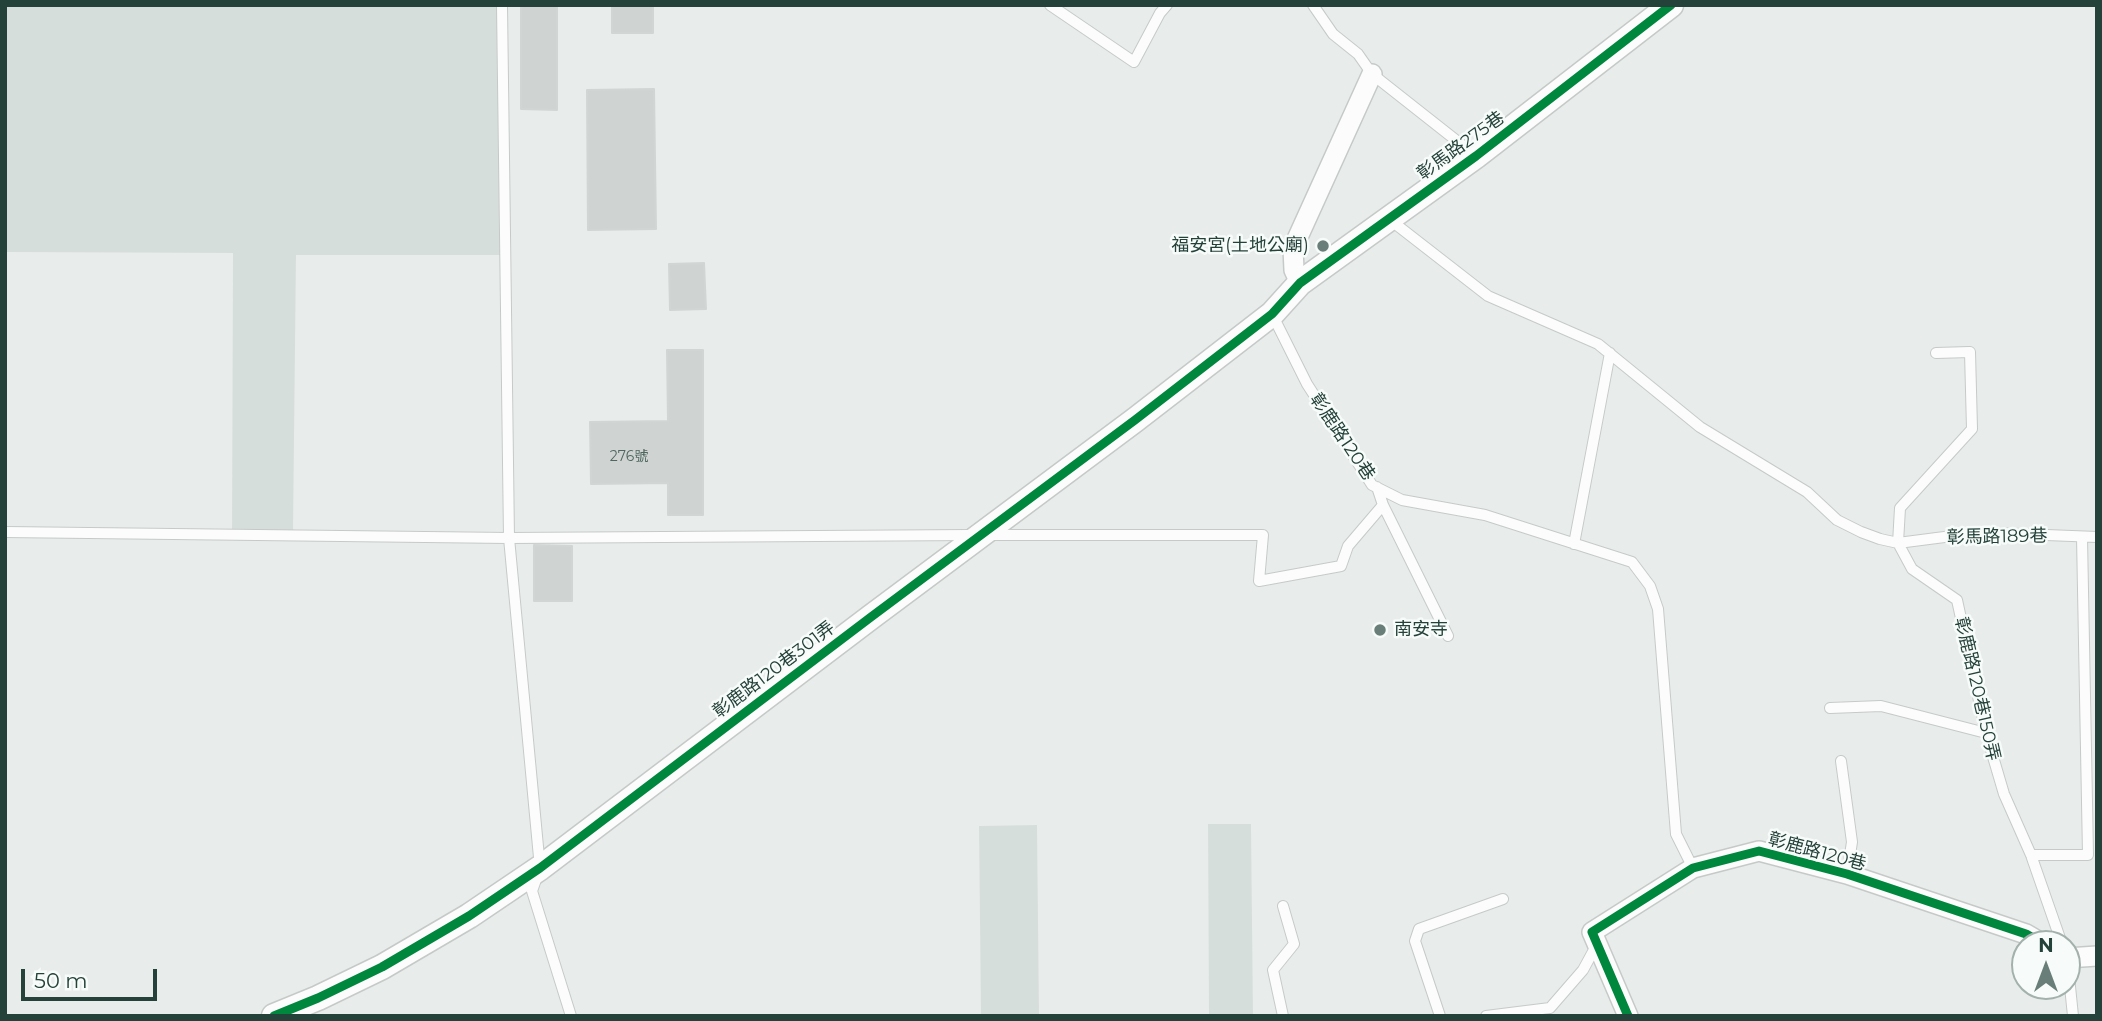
<!DOCTYPE html>
<html>
<head>
<meta charset="utf-8">
<style>
  body { margin:0 }
  #map { position:relative; width:2102px; height:1021px; overflow:hidden; background:#e8edeb; font-family:Montserrat,sans-serif }
  canvas { display:block }
  .frame { position:absolute; inset:0; border:7px solid #24423a; pointer-events:none }
  .north { position:absolute; left:2011px; top:930px; width:70px; height:70px; box-sizing:border-box; background:#f7fbf9; border:2px solid #a3b1ad; border-radius:50%; rotate:0deg; font-size:19px; font-weight:700; line-height:28px; text-align:center; color:#24423a }
  .north::after { content:''; display:block; margin:auto; width:24px; height:32px; background:#697e78; clip-path:polygon(50% 0,100% 100%,50% 72%,0 100%) }
  .scale { position:absolute; left:21px; top:969px; width:136px; height:32px; box-sizing:border-box; border:4px solid #24423a; border-top:0; padding-left:9px; font-size:21px; line-height:24px; white-space:nowrap; color:#24423a; -webkit-text-stroke:5px #f7fbf9; paint-order:stroke }
</style>
</head>
<body>
<div id="map">
<canvas width="2102" height="1021"></canvas>
<div class="frame"></div>
<div class="north">N</div>
<div class="scale">50 m</div>
</div>
<script>
const g = document.querySelector('canvas').getContext('2d');
g.lineJoin = 'round';
function paint(path, color) {
  g.fillStyle = color;
  g.fill(path, 'evenodd');
}
function trace(path, color, width, dash) {
  g.strokeStyle = color;
  g.lineWidth = width;
  g.lineCap = dash ? 'butt' : 'round';
  g.setLineDash(dash || []);
  g.stroke(path);
}
function write(font, color, halo, rows, align = 'center') {
  g.font = font + ' Montserrat,"Noto Sans TC",sans-serif';
  g.lineWidth = 5;
  g.setLineDash([]);
  g.textBaseline = 'middle';
  g.strokeStyle = halo;
  g.fillStyle = color;
  for (const [text, x, y, turn = 0] of rows) {
    g.save();
    g.translate(x, y);
    g.rotate((+turn || 0) * Math.PI / 180);
    g.textAlign = isNaN(turn) ? turn : align;
    if (halo) g.strokeText(text, 0, 0);
    g.fillText(text, 0, 0);
    g.restore();
  }
}
const built = new Path2D(`
  M5,5H503L504,255H296L293,532L232,531L233,253L5,252Z
  M1208,824H1251L1253,1016H1209Z
  M1037,825L1039,1016H981L979,826Z`);
const building = new Path2D(`
  M521,5H557V110L521,109Z
  M612,5H653V33H612Z
  M654,89L656,229L588,230L587,90Z
  M704,263L706,309L670,310L669,264Z
  M667,350H703V515H668V483L591,484L590,422L668,421Z
  M534,545L572,546V601H534Z`);
const service = new Path2D(`
  M502,5L509,538L540,868L532,891L571,1016
  M1050,5L1134,62L1160,13L1167,5
  M1313,5L1333,34L1358,54L1372,74L1476,156
  M1389,219L1488,296L1598,344L1700,427L1807,492L1837,520L1861,532L1880,539L1898,543L1952,536L1996,533L2097,537
  M1273,316L1307,384L1372,485L1402,500L1485,515L1632,562L1650,586L1658,609L1676,834L1693,868
  M1936,353L1970,352L1972,429L1900,508L1898,543L1912,569L1957,600L1986,733L2004,794L2031,855L2062,944
  M1377,487L1383,505L1448,636
  M5,532L509,538L971,535
  M989,535H1263L1259,581L1341,566L1348,546L1383,505
  M1574,544L1610,353
  M1830,708L1881,706L1986,733
  M1841,761L1852,842L1847,874
  M2031,855H2088L2082,537
  M1283,906L1294,944L1273,970L1283,1016
  M2067,957L2073,1016
  M1440,1016L1415,941L1419,929L1503,899
  M1486,1016L1550,1008L1583,970L1596,946`);
const minor = new Path2D(`
  M1300,283L1294,270L1293,248L1372,74
  M2067,958L2097,956
  M1628,1016L1592,932L1693,868L1759,851L1847,874L2026,934L2043,944`);
const tertiary = new Path2D(`
  M274,1016L318,998L382,967L469,916L540,868L871,617L1135,420L1272,314L1300,283L1476,156L1671,5`);
const cycleway = new Path2D(`
  M274,1016L318,998L382,967L469,916L540,868L871,617L1135,420L1272,314L1300,283L1476,156L1671,5
  M1628,1016L1592,932L1693,868L1759,851L1847,874L2026,934L2043,944`);
const markers = [
  [1323,246,7,"#697e78"],
  [1380,630,7,"#697e78"]
];
const numberNames = [
  ["276號",629,457]
];
const streetNames = [
  ["彰馬路275巷",1461,146,-36],
  ["彰鹿路120巷",1342,437,56],
  ["彰馬路189巷",1997,537,-1],
  ["彰鹿路120巷301弄",774,670,-37],
  ["彰鹿路120巷150弄",1977,689,77],
  ["彰鹿路120巷",1817,852,15]
];
const poiNames = [
  ["福安宮(土地公廟)",1309,246],
  ["南安寺",1394,630,"left"]
];
paint(built, '#d6dedb');
paint(building, '#cfd4d2');
trace(building, '#d1d6d4', 2);
trace(service, '#c5cac8', 12);
trace(minor, '#c5cac8', 22);
trace(tertiary, '#c5cac8', 27);
trace(service, '#fcfcfc', 10);
trace(minor, '#fcfcfc', 19);
trace(tertiary, '#fcfcfc', 24);
trace(cycleway, '#00873e', 9);
for (const [x, y, r, color] of markers) {
  const dot = new Path2D();
  dot.arc(x, y, r, 0, 2 * Math.PI);
  g.fillStyle = color;
  g.fill(dot);
  trace(dot, '#f7fbf9', 2.5);
}
write('14px', '#506761', null, numberNames);
write('18px', '#24423a', '#f7fbf9', streetNames);
write('18px', '#24423a', '#f7fbf9', poiNames, 'right');
</script>
</body>
</html>
